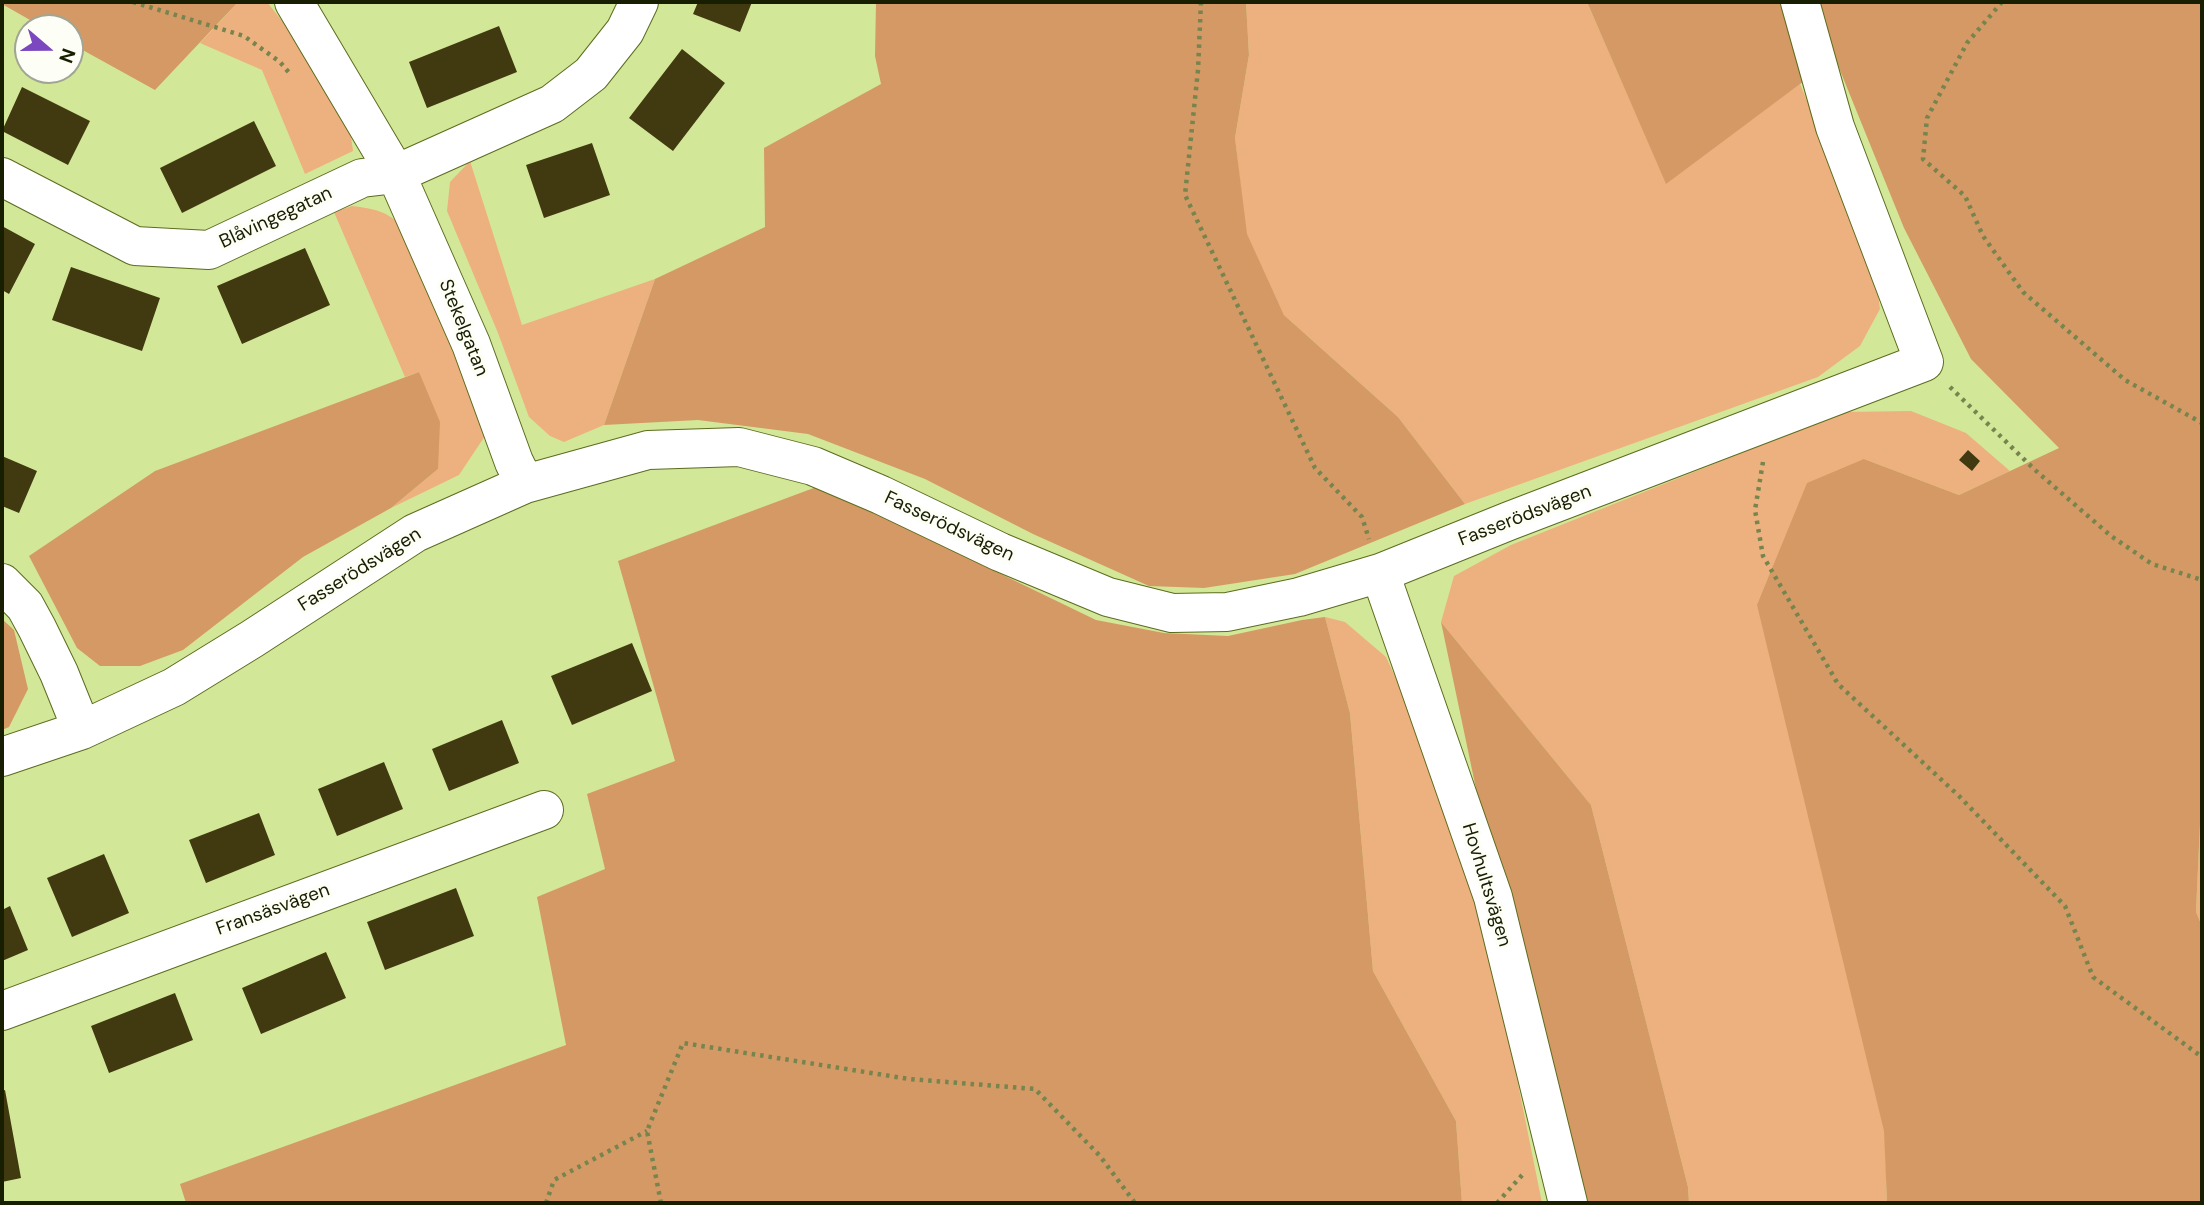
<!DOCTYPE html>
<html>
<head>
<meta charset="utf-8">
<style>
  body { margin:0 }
  #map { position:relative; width:2204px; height:1205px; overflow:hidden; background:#d3e799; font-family:"DM Sans",sans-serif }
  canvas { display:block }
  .frame { position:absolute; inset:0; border:4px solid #181f01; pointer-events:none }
  .north { position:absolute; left:14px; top:14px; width:70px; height:70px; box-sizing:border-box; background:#fdfff7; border:2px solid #a1a595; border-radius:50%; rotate:110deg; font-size:19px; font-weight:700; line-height:28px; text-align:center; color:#181f01 }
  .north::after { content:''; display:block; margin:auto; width:24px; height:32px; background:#7c48bf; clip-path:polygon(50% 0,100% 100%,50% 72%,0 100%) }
</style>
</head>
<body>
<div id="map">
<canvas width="2204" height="1205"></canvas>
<div class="frame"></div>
<div class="north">N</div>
</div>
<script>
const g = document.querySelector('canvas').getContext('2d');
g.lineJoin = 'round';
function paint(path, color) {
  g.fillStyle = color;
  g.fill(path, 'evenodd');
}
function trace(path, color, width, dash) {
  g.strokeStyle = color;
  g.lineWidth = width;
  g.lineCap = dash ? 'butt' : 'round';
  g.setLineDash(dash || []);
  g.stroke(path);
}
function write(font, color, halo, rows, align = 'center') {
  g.font = font + ' "DM Sans",sans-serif';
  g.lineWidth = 7;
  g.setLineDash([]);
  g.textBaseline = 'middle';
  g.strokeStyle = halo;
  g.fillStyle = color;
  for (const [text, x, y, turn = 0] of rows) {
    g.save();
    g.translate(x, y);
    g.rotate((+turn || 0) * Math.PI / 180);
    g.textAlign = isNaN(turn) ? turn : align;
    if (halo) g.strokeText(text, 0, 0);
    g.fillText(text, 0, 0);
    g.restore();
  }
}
const green = new Path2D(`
  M238,2H267L295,37L348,114L353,151L305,174L262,70L200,43Z
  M1246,2H1587L1666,183L1800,84L1873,257L1880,309L1860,346L1818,377L1465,504L1398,417L1284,315L1246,234L1235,138L1249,55Z
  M470,161L522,325L655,279L604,425L564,442L550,436L529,417L498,333L447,211L450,182Z
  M352,206C375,209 387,211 403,227L477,410L485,436L459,475L391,508L438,469L419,372L405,377L334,212Z
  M1911,411L1966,433L2010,471L1959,495L1864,459L1887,1203H1689L1688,1187L1591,805L1441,622L1454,576L1511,545L1844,412Z
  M1325,617L1345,622L1386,657L1428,747L1464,851L1513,1059L1542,1203H1462L1456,1121L1373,971L1350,713Z
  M2202,780V926L2196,912Z`);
const forest = new Path2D(`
  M2,2H238L155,90L70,43V28H44L2,4Z
  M876,2H1246L1249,55L1235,138L1247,234L1284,315L1398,417L1465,504L1295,574L1204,588L1149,586L1033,534L925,479L808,434L698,420L604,425L655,279L765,227L764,148L881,84L875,56Z
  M1587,2H2202V780L2196,912L2202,926V1203H1887L1884,1131L1757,605L1807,483L1864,459L1959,495L2059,448L1971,359L1904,228L1835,58L1666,184Z
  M419,372L440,422L438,469L391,508L303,557L183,650L140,666H100L77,648L29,556L155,471Z
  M819,486L1096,620L1164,633L1228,636L1302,620L1325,617L1350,713L1373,971L1456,1121L1462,1203H186L180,1184L566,1045L537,897L605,869L587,794L675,761L618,561Z
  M2,619L14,630L28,689L9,727L2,730Z
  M1441,622L1591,805L1688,1187L1689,1203H1583L1479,803Z`);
const building = new Path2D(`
  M698,2H752L740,32L693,14Z
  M499,26L517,72L427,108L409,62Z
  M682,49L725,83L673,151L629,118Z
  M22,87L90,121L68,165L2,131Z
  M254,121L276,166L182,213L160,168Z
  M592,143L610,195L544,218L526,165Z
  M2,226L35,244L9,294L2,290Z
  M305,248L330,305L242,344L217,286Z
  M71,267L160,298L142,351L52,320Z
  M1968,450L1980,461L1972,471L1959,460Z
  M2,456L37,471L19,513L2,506Z
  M632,643L652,691L572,725L551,676Z
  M502,720L519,763L449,791L432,749Z
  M384,762L403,809L337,836L318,789Z
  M259,813L275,855L206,883L189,840Z
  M104,854L129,913L72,937L47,878Z
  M456,888L474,936L385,970L367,922Z
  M10,906L28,950L2,961V910Z
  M326,952L346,998L261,1034L242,988Z
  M175,993L193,1040L109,1073L91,1026Z
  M5,1090L21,1178L2,1182V1091Z`);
const path = new Path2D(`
  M133,2L244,36L280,62L291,75
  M1201,2L1198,70L1185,195L1315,468L1362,517L1369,539
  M2002,2L1967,43L1927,118L1923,159L1965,196L1983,236L2023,292L2125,380L2202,423
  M1950,387L2035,470L2111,536L2152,564L2202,580
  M1763,462L1755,510L1763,556L1838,684L1959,796L2065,906L2093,977L2202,1057
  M546,1203L554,1180L647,1131
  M661,1203L647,1131L683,1043L909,1079L1035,1089L1100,1156L1135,1203
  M1497,1203L1524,1173`);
const minor = new Path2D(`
  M294,2L396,174L471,344L514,462L525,484
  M2,177L135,246L209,250L362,178L396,174L552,104L591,74L625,31L639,2
  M1380,573L1493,897L1568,1203
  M2,583L25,606L37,628L59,673L82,730
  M2,757L82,730L174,687L252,639L415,533L525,484L648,450L739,447L813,466L881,495L1000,552L1108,597L1172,613L1227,612L1299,597L1380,573L1509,521L1924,362L1835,127L1800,2
  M2,1011L544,810`);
const streetNames = [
  ["Blåvingegatan",276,218,-25],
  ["Stekelgatan",463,328,68],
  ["Fasserödsvägen",1525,516,-21],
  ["Fasserödsvägen",949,527,25],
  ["Fasserödsvägen",360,570,-32],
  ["Hovhultsvägen",1486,885,73],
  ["Fransäsvägen",273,910,-20]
];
paint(green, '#edb17f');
paint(forest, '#d59965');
paint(building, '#413a11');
trace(minor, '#5c6c1e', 40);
trace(path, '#76844e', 4.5, [3.5, 5]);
trace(minor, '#fff', 38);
write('19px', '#181f01', '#fdfff7', streetNames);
</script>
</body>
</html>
